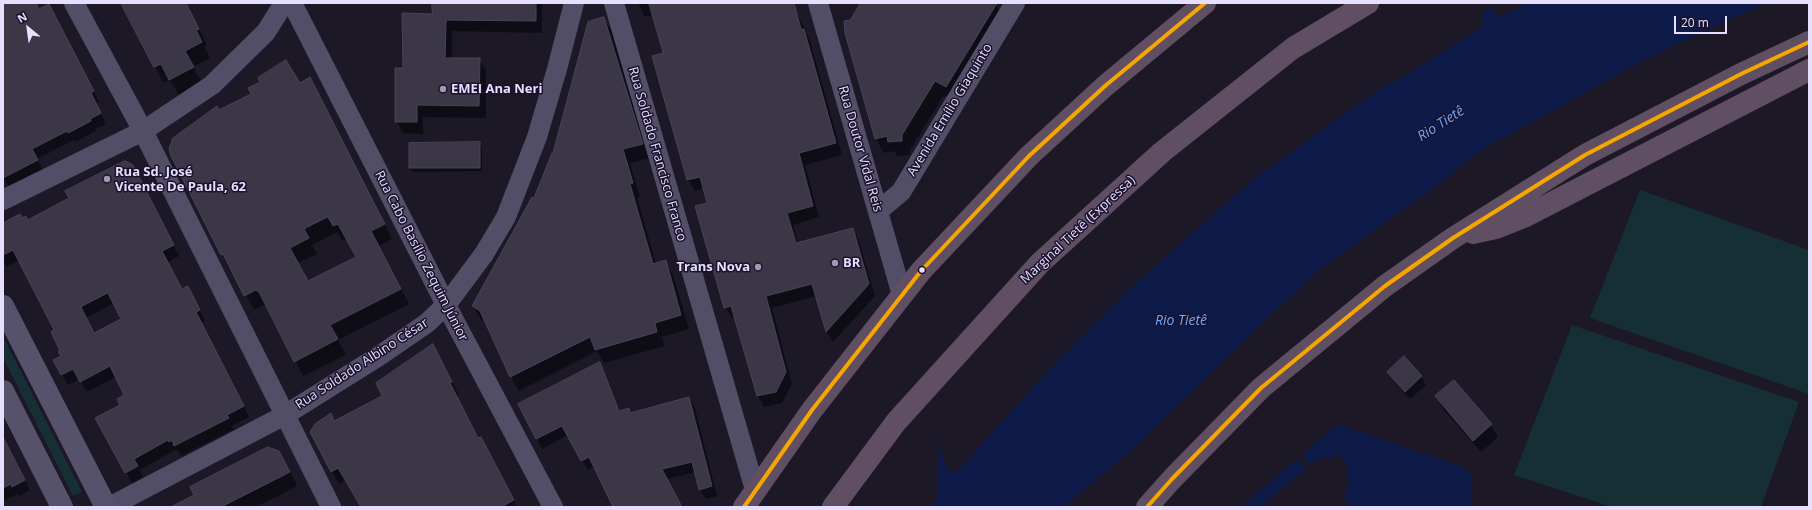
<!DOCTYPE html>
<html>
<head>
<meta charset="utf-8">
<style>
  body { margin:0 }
  #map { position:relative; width:1812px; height:510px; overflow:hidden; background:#1c1826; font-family:"Open Sans",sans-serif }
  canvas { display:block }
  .frame { position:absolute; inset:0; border:4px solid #e6dffe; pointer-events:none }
  .north { position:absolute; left:8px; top:8px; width:40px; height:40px; -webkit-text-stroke:3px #1a122c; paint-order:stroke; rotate:331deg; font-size:11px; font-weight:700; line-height:16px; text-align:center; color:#e6dffe }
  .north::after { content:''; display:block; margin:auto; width:14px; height:18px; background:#e6dffe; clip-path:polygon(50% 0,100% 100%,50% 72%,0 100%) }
  .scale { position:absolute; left:1674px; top:16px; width:53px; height:18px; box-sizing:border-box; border:2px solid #e6dffe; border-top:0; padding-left:5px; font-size:12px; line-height:14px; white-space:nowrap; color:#e6dffe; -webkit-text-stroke:3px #1a122c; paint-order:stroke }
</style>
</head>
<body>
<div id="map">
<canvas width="1812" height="510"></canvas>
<div class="frame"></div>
<div class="north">N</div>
<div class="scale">20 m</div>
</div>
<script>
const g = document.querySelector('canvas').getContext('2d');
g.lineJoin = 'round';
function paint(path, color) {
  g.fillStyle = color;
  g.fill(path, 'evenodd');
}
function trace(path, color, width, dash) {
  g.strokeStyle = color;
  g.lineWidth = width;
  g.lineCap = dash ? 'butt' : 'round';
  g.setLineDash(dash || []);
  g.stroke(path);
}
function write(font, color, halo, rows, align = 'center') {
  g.font = font + ' "Open Sans",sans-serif';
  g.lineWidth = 3;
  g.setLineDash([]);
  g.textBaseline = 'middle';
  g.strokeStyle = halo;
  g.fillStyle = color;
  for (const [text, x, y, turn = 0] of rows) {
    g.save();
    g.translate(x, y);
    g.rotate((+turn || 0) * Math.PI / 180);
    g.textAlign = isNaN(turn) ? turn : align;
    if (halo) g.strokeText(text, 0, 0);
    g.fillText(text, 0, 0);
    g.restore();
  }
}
const green = new Path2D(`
  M1640,190L1809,250V394L1590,318Z
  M1572,325L1799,402L1761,507H1612L1514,475Z
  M3,336L82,492L73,496L3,358Z`);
const water = new Path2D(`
  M1528,3H1765L1654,55L1483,149L1431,190L1315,273L1129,452L1064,507H930L938,496V441L948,470L957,472L1044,375L1137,282L1256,177L1384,86L1400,79L1483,26L1481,14L1486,9L1492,8L1498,17Z
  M1340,425L1466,468L1472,476V507H1352L1347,504L1345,495L1349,479L1346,470L1349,467L1338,453L1330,460C1321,454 1317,459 1310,465L1302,455L1331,429Z
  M1297,459L1306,469L1260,507H1241Z`);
const shadow = new Path2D(`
  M3,3H35L39,10L54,15L99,102L96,103L106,124L95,129L96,131L75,142L74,140L37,159L43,170L9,187L3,177Z
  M122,3H186L207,45L204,46L210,58L193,67L202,83L179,95L170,80L163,82Z
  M433,3H542V33L452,31V59H479L486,71V118L423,117V134L403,133L396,121L404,69L433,15Z
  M638,3H787L794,6L810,41L842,155L805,165L819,217L793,225L798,243L853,229L859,241L875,296L833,342L826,331L817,296L772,308L792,384L782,403L764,407L758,396L735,317L732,318L725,307L708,204L704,188L695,191L688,180L664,54L653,15L645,17Z
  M862,3H992L996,5L1004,20L955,101L944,95L910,150V155L897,156L894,151L884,153L876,138L851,21Z
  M604,19L612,32L650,158L630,163L640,197L637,198L656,264L665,261L673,275L689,329L662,337L665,346L604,363L597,351L519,391L511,377L487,323L481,320L473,306L535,199L554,155Z
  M300,84L318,94L392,239L379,246L409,304L338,340L346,355L303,376L266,304L254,310L232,269L230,270L222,255L219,111ZM337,232L343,241L347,239L357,258L308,282L298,263L317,254L312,245Z
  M480,143L482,147V171L412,172L410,168V144Z
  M138,177L179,256L168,262L182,290L194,298L205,321L201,323L249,417L232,426L234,429L181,456L178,451L175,450L140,470L143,477L132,483L96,418L121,405L126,396L116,377L87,392L79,379L68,385L62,375V356L56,331L19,260L7,267L3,260V224L22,219L28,221ZM114,303L123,320L94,334L86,318Z
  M433,345L459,395L456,396L479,439L488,451L517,507H362L346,480L339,484L332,471L334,422L383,396Z
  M1404,358L1421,377L1426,385L1410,399L1393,380L1388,372Z
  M600,364L605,373L620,412L629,409L631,414L689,398L695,408L717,496L706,499L700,489L696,472L667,479L681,507H609L613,505L595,466L588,470L568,435L542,449L519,404Z
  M1454,381L1491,425L1498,437L1481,452L1443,409L1436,396Z
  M7,446L30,490L19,496L17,494L3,501V448Z
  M287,466L297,486L256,507H173Z`);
const building = new Path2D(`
  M9,3H36L39,9L49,4L94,91L91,93L101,113L90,119L91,121L68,133L67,131L32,149L38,160L3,178V6Z
  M121,3H186L199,29L196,30L202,42L185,51L194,67L169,80L161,64L154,67Z
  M432,3H536V21L446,20L445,58H480L479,106L417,105V122H395V68H403L402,13L432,14Z
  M649,3H794L801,29H804L836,143L799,153L813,206L787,213L796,243L853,228L869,284L826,332L812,284L766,296L786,372L776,392L757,396L731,306L724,308L695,206L707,203L700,177L687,180L652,56L663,53Z
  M861,3H997L946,87L935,81L902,135V141L888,142L887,136L875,139L845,33L844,21L850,20Z
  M604,17L643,144L623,149L633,183L630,184L653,264L666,260L681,315L655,323L657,332L595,350L590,337L510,377L480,311L472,306L532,197L534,198L552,153H553L588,22Z
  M286,60L300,83L310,77L376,207L385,224L371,231L401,289L330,325L338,339L294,362L259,292L256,290L244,296L223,254L221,255L171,156L169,149L173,138L217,106L219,110L251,94L248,88L260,82L258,78ZM328,217L333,226L338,224L356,257L308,281L290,248L309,238L304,229Z
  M480,142V168H409V143Z
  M125,161L133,165L174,245L162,251L182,289L188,286L200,310L196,312L244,406L227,415L229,418L174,446L172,440L169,442L168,440L134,459L138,466L125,473L95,418L120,405L117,399L124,395L110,366L80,382L73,369L61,375L53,360L61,356L58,352L60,351L51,332L54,330L13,250L3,255V223L20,214L23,218L26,216L28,220L69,198L65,191ZM108,293L121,319L94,333L81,307Z
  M433,344L452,382L450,383L478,438L481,437L514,500L501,507H361L338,468L331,472L310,432L315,424L331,413L334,421L382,396L376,383Z
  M1404,356L1422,376L1405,392L1387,372Z
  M600,362L619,411L629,408L630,413L689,397L712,486L699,490L692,462L662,469L682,507H613L589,457L581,461L562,426L536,439L518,404Z
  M1454,380L1492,424L1473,441L1435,396Z
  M3,437L25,480L12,487L11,484L3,488Z
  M268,447L279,451L290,472L221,507H171L194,495L190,487Z`);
const street = new Path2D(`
  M74,3L143,131L331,507
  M292,3L446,305L553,507
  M614,3L755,490
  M818,3L902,295
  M3,200L143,131L212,85L266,32L284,3
  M878,211L901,192L1015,3
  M109,507L285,415L379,356L427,323L446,305L484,254L506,217L537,137L557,69L574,3`);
const secondary = new Path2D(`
  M3,306L106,507
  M3,391L62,507`);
const highway = new Path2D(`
  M1473,233L1496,228L1526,216L1809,70
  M744,507L812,410L921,271L1029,156L1105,86L1205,3
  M833,507L896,422L1040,263L1162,152L1293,48L1368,3
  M1147,507L1172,479L1261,388L1385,286L1453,238L1585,155L1741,74L1809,42`);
const bus1 = new Path2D(`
  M744,507L812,410L921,271L1029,156L1105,86L1205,3
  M1147,507L1172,479L1261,388L1385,286L1453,238L1585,155L1741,74L1809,42`);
const markers = [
  [443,89,4,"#9f99b2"],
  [107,179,4,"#9f99b2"],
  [835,263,4,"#9f99b2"],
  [758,267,4,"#9f99b2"],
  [922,270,3.5,"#e6dffe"]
];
const poiNames = [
  ["EMEI Ana Neri",451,89],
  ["Rua Sd. José",115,172],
  ["Vicente De Paula, 62",115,187],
  ["BR",843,263],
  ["Trans Nova",750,267,"right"]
];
const streetNames = [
  ["Avenida Emílio Giaquinto",950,110,-59],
  ["Rua Doutor Vidal Reis",860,149,74],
  ["Rua Soldado Francisco Franco",657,154,74],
  ["Marginal Tietê (Expressa)",1078,230,-43],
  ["Rua Cabo Basílio Zequim Júnior",421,256,63],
  ["Rua Soldado Albino César",362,364,-33]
];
const waterNames = [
  ["Rio Tietê",1441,124,-33],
  ["Rio Tietê",1181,321]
];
paint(green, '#162f34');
paint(water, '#0e1b48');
paint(shadow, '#0007');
paint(building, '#3c3747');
trace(building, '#4a4358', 1);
trace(street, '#524e67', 20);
trace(secondary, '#57526c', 22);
trace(highway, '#604e62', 22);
trace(bus1, '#f7a600', 4);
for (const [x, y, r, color] of markers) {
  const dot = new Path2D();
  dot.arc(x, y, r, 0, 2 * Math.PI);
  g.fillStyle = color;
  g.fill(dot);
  trace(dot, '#1a122c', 1.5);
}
write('bold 13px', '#e6dffe', '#1a122c', poiNames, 'left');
write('13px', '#e6dffe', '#1a122c', streetNames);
write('italic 14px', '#6fa8fc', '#1a122c', waterNames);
</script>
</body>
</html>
